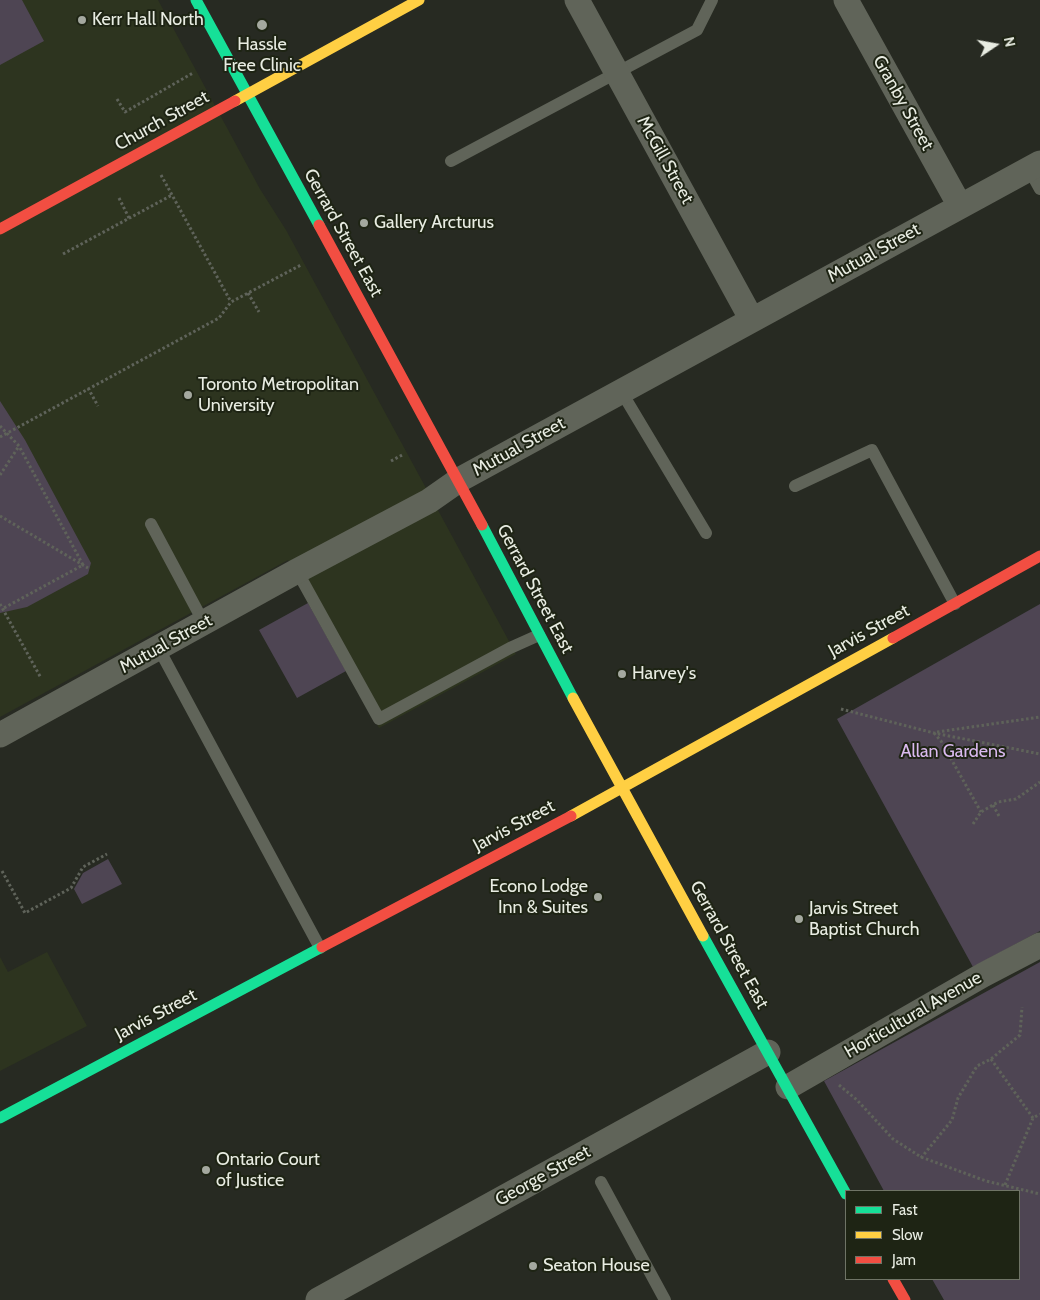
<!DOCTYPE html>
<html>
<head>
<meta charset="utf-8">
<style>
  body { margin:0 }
  #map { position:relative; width:1040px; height:1300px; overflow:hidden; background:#272a22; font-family:Cabin,sans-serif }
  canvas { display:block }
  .legend { position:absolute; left:845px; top:1190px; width:175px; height:90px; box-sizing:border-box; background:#1e2414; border:1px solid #6f7466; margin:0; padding:6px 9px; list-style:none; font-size:15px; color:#e8ece2 }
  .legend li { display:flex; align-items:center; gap:10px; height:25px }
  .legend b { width:25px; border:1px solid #6f7466 }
  .north { position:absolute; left:970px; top:20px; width:50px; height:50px; -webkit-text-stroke:4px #1e2414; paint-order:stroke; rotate:78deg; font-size:14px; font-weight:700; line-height:20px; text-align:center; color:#e8ece2 }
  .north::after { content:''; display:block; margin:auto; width:18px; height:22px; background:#e8ece2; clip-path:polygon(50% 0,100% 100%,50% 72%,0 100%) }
</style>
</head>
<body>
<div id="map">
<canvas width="1040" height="1300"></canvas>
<ul class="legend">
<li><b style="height:6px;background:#16e098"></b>Fast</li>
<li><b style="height:6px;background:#ffcf43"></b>Slow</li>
<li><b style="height:6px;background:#f24e42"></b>Jam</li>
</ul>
<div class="north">N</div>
</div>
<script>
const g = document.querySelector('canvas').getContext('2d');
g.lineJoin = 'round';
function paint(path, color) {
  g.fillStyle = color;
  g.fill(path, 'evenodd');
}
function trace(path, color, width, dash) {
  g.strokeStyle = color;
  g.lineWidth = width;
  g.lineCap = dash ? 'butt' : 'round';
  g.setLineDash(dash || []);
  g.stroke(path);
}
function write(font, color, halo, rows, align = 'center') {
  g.font = font + ' Cabin,sans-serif';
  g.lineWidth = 4;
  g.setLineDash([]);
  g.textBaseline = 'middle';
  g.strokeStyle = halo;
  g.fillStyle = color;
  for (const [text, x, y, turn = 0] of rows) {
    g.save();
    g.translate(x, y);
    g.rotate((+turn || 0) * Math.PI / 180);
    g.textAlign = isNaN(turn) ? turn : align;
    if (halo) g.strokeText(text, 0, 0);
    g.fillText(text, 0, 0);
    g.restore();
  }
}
const built = new Path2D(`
  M0,0H158L260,189L286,230L516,654L379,728L288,560L0,717Z
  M47,952L87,1026L0,1071V957L8,972Z`);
const green = new Path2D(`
  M0,0H22L44,41L0,65Z
  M0,401L25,440L91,563L88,574L27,607L0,613Z
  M308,603L346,671L297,698L259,630Z
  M1040,604V931L973,967L837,719Z
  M108,859L122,884L82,904L74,889L83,873Z
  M1040,962V1300H944L932,1279H1019V1191H884L824,1081Z`);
const path = new Path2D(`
  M117,99L125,112L193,73
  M161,175L231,302
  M119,198L129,218
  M63,254L172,195
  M248,293L259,312
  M88,388L98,406
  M0,426L19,446L83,565L2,609
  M0,437L219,318L231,302L301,265
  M391,461L404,454
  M0,475L19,446
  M0,516L88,568
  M0,604L41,678
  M841,709L934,733L1040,754
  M937,732L1040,717
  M934,733L941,741L981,812
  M993,805L999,816
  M973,824L981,812L998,802L1016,799L1040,782
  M2,871L25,913L71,888L83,867L107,854
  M991,1059L1033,1118
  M839,1085L857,1100L893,1139L921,1157L986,1181L1040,1194
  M921,1158L952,1120L958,1098L977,1066L991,1059L1020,1035L1022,1007
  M1005,1185L1033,1118L1040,1114`);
const lane = new Path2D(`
  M451,161L697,30L712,0
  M1029,169L1040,189
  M621,391L706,533
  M795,486L872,450L955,604
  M151,524L204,623
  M297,571L379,719L510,648L539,635
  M159,649L320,948
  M601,1182L665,1300`);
const street = new Path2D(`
  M577,0L752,320
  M846,0L960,206
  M0,735L297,571L429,501L459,480L1040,163
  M788,1087L983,975L1040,945
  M318,1300L768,1052`);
const fast = new Path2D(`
  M196,0L319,225
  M482,525L573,698
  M703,936L846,1194
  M0,1118L322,947`);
const slow = new Path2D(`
  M235,101L419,0
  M573,698L703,936
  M571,816L893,638`);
const jam = new Path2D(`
  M319,225L482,525
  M0,229L235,101
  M893,638L1040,556
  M322,947L571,816
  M893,1279L905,1300`);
const markers = [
  [82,20,5,"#a4a89f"],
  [262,25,6,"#a4a89f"],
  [364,223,5,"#a4a89f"],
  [188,395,5,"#a4a89f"],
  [622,674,5,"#a4a89f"],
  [598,897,5,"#a4a89f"],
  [799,919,5,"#a4a89f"],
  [206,1170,5,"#a4a89f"],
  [533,1266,5,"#a4a89f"]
];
const poiNames = [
  ["Kerr Hall North",92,20],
  ["Hassle",262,45,"center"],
  ["Free Clinic",262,66,"center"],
  ["Gallery Arcturus",374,223],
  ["Toronto Metropolitan",198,385],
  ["University",198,406],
  ["Harvey's",632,674],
  ["Econo Lodge",588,887,"right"],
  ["Inn & Suites",588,908,"right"],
  ["Jarvis Street",809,909],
  ["Baptist Church",809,930],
  ["Ontario Court",216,1160],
  ["of Justice",216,1181],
  ["Seaton House",543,1266]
];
const streetNames = [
  ["Granby Street",903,103,61],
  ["Church Street",162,121,-29],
  ["McGill Street",665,160,61],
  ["Gerrard Street East",343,233,61],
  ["Mutual Street",874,253,-29],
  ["Mutual Street",519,447,-29],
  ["Gerrard Street East",535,589,62],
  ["Jarvis Street",869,631,-29],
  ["Mutual Street",166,644,-29],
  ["Jarvis Street",514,826,-28],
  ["Gerrard Street East",729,945,61],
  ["Jarvis Street",156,1015,-28],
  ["Horticultural Avenue",913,1015,-30],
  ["George Street",543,1176,-29]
];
const parkNames = [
  ["Allan Gardens",953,752]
];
paint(built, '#2d341f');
paint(green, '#4e4553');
trace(path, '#5f635a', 3, [2.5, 2.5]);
trace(lane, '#606459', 12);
trace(street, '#606459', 25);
trace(fast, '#16e098', 11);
trace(slow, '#ffcf43', 11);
trace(jam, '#f24e42', 11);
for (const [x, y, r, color] of markers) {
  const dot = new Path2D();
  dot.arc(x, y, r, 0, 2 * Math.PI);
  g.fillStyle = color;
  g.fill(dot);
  trace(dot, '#1e2414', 2);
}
write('18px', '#e8ece2', '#1e2414', poiNames, 'left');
write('18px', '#e8ece2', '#1e2414', streetNames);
write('18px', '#dabaef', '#1e2414', parkNames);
</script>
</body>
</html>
